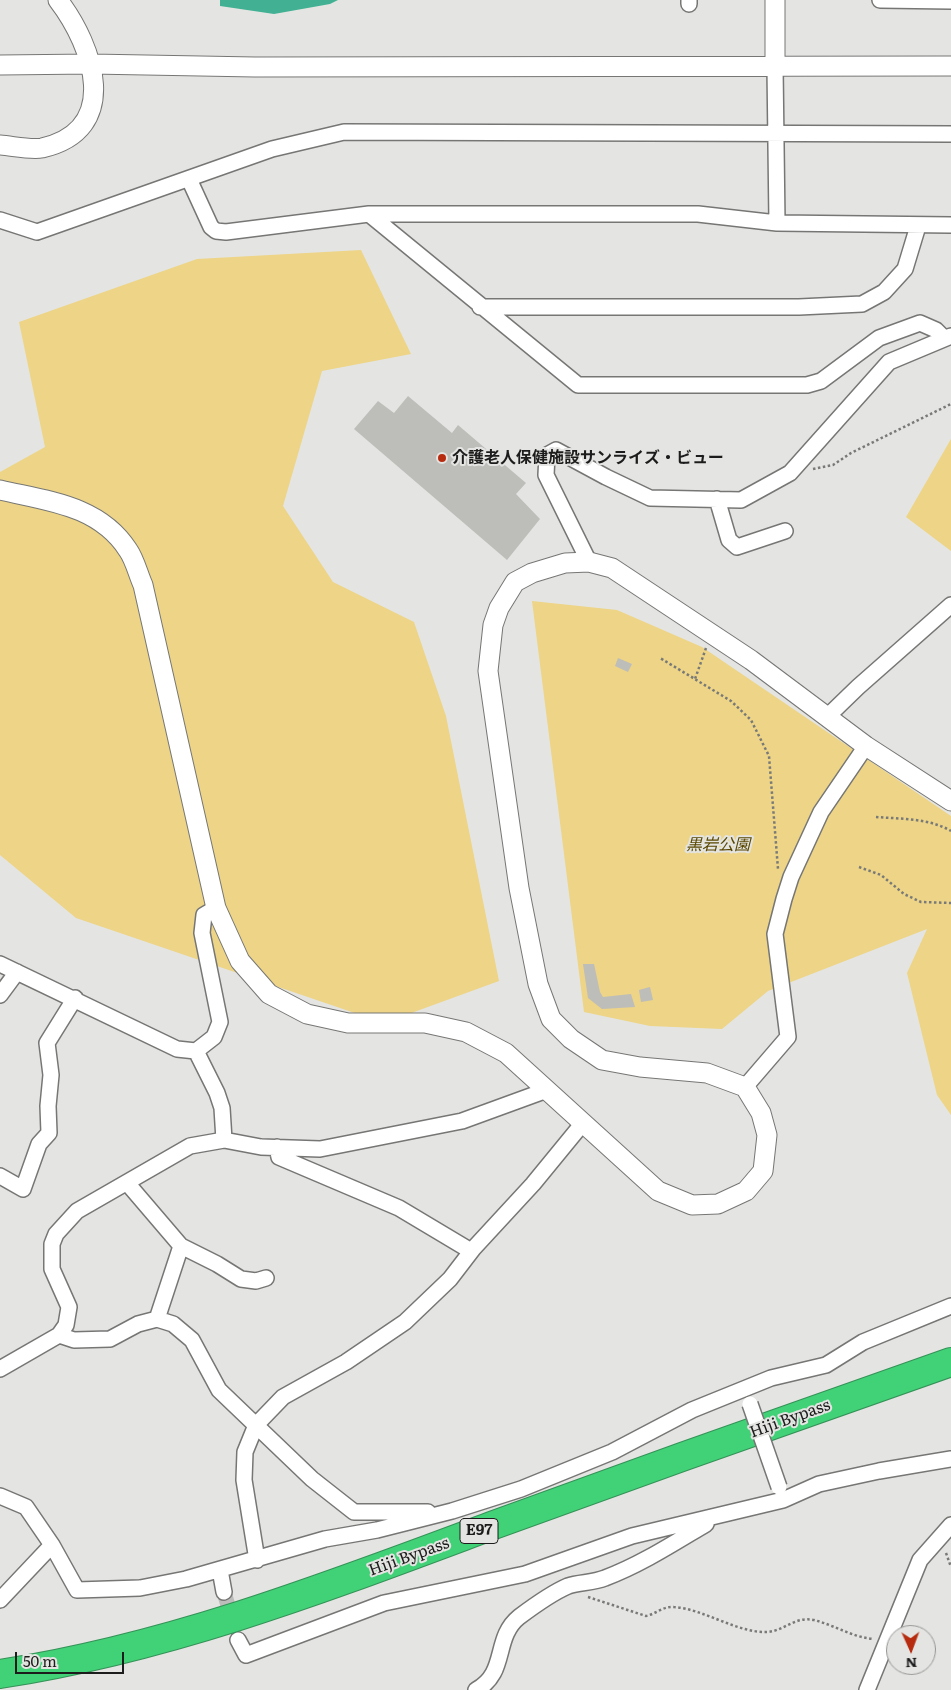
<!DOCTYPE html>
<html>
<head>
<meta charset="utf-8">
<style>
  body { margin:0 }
  #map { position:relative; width:951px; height:1690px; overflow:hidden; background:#e4e5e2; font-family:Literata,serif }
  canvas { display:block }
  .north { position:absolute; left:886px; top:1625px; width:50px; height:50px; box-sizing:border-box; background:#e4e5e2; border:1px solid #949592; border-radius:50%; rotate:178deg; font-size:14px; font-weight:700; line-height:20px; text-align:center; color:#1b1c1b }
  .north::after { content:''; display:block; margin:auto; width:18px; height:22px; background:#b72b0f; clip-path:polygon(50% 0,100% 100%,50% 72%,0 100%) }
  .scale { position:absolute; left:15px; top:1652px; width:109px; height:22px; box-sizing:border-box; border:2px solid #1b1c1b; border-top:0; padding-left:6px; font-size:15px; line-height:18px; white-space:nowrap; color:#1b1c1b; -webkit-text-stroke:4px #e4e5e2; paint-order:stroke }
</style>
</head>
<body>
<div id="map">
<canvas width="951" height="1690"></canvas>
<div class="north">N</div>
<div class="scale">50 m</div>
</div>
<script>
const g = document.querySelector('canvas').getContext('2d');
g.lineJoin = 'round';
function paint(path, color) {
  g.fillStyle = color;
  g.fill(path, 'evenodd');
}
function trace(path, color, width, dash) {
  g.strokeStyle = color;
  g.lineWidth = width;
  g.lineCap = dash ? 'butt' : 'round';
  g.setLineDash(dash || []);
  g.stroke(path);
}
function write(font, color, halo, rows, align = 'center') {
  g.font = font + ' Literata,"Noto Sans JP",serif';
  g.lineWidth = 4;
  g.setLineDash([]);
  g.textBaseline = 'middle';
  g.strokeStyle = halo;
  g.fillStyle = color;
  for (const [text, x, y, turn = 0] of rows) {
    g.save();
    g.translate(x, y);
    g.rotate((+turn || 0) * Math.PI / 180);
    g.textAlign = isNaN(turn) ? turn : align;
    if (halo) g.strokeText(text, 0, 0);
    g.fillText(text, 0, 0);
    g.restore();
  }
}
const green = new Path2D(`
  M361,250L411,354L322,371L283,506L333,582L414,622L446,716L499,981L384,1023L76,918L0,855V472L45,447L19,322L197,259Z
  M951,439V551L906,517Z
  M532,601L617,610L702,647L951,816V1115L937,1095L907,973L927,929L768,991L722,1029L650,1026L584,1012Z`);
const water = new Path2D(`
  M220,0H338L330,4L274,14L220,6Z`);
const building = new Path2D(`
  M408,396L452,433L458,425L526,483L516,494L540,519L507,560L354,429L378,401L394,413Z
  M618,658L632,664L628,672L615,666Z
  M583,964H594L600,992L603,997L631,994L635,1007L602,1009L588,998Z
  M650,987L653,1000L641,1002L639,990Z`);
const minorTunnel = new Path2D(`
  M224,1592L238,1640`);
const path = new Path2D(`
  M813,469L833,465L851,453L951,404
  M706,648L695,679L660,658L731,701L751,720L769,756L778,869
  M876,817C901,819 929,818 951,831
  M859,867L881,875L904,894L921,902L951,903
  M946,1553L951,1567
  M588,1597L646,1616C656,1614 663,1606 674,1607C704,1609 737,1633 767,1632C784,1631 795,1616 814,1620C834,1625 852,1637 873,1639`);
const minor = new Path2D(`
  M689,0V4
  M880,0L951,1
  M775,67L777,223
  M189,179L211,227L216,231L226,232L369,214H698L777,223L951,225
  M369,214L578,385H807L821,381L879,338L920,323L936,330L944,338
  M0,220L37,232L272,149L344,132L951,134
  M480,307H799L862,304L884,292L905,269L918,226
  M717,499L729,540L737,547L785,531
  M589,562L546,475L547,455L556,450L606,477L650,498L741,500L790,473L889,362L951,336
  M827,717L858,687L951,605
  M0,964L177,1049L196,1051L214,1037L220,1022L202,933L204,915L216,908
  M0,995L17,972
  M196,1051L217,1093L222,1108L224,1140
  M745,1087L788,1037L775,934L784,899L791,877L821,812L866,746
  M277,1147L279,1157L399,1208L471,1251
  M0,1176L23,1189L39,1144L49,1133L48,1106L51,1075L47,1043L75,998
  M128,1184L181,1246L217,1264L241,1279L256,1281L266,1278
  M157,1319L181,1246
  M59,1335L66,1325L69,1307L52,1269V1244L56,1234L77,1211L190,1146L224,1140L261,1147L320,1149L462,1121L547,1090
  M0,1369L59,1335L74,1340L110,1339L138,1324L157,1319L173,1324L192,1340L219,1390L312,1479L354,1512H428
  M0,1496L26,1507L52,1545L77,1590L140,1588L186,1579L325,1539L377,1530L452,1511L521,1489L612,1452L692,1410L771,1378L826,1365L863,1342L951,1306
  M257,1560L244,1480L245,1452L256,1425L283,1397L346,1362L405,1322L450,1279L473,1249L533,1184L583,1123
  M220,1570L224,1592
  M0,1600L52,1545
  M238,1640L246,1655L384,1603L525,1574L632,1536L783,1500L819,1484L879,1471L951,1459
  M476,1690C508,1673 493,1638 519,1617C531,1608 554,1592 568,1586C579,1582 593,1583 605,1578C640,1565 674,1543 706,1524
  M867,1690L920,1560L951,1525`);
const tertiary = new Path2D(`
  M0,65L91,64L255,67L951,66
  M775,67V0
  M0,145C13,146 30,150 42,148C122,130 94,47 58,0
  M0,490C47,501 99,505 128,550C135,560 138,574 143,585L216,908L240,961L269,994L307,1014L348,1023H425L466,1032L506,1053L658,1191L692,1205L718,1204L746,1191L763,1171L767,1135L761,1113L745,1087L707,1073L640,1067L602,1060L571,1039L551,1019L538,984L519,888L488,671L493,625L499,608L515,582L532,573L565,563L589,562L612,568L751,660L866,746L951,801`);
const motorway = new Path2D(`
  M0,1674C170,1648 330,1586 491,1526C644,1470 797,1416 951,1362`);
const minorBridge = new Path2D(`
  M750,1404L779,1487`);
const markers = [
  [442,458,5,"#b72b0f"]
];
const shields = [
  [479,1531,38]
];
const shieldNames = [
  ["E97",479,1531]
];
const poiNames = [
  ["介護老人保健施設サンライズ・ビュー",452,458]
];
const parkNames = [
  ["黒岩公園",718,845]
];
const streetNames = [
  ["Hiji Bypass",790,1419,-20],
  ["Hiji Bypass",409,1557,-20]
];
paint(green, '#edd486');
paint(water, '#42b193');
paint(building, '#bdbdba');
trace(minorTunnel, '#bcbdba', 15, [15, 8]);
trace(minor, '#767775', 18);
trace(tertiary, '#767775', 21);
trace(motorway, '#349257', 30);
trace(path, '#797a78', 2.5, [2.5, 2.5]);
trace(minor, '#fff', 15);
trace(tertiary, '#fff', 19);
trace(motorway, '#41d177', 28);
trace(minorBridge, '#767775', 18, []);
trace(minorBridge, '#fff', 15);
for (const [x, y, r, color] of markers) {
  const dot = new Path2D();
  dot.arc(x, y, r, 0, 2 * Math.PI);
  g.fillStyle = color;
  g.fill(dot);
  trace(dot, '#e4e5e2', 2);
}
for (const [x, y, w] of shields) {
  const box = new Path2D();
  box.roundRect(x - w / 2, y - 12.5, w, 25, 4);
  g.fillStyle = '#e4e5e2';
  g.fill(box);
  trace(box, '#1b1c1b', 1);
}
write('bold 15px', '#1b1c1b', null, shieldNames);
write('bold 16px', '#1b1c1b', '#e4e5e2', poiNames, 'left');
write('italic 16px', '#594700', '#e4e5e2', parkNames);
write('16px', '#1b1c1b', '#e4e5e2', streetNames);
</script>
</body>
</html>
